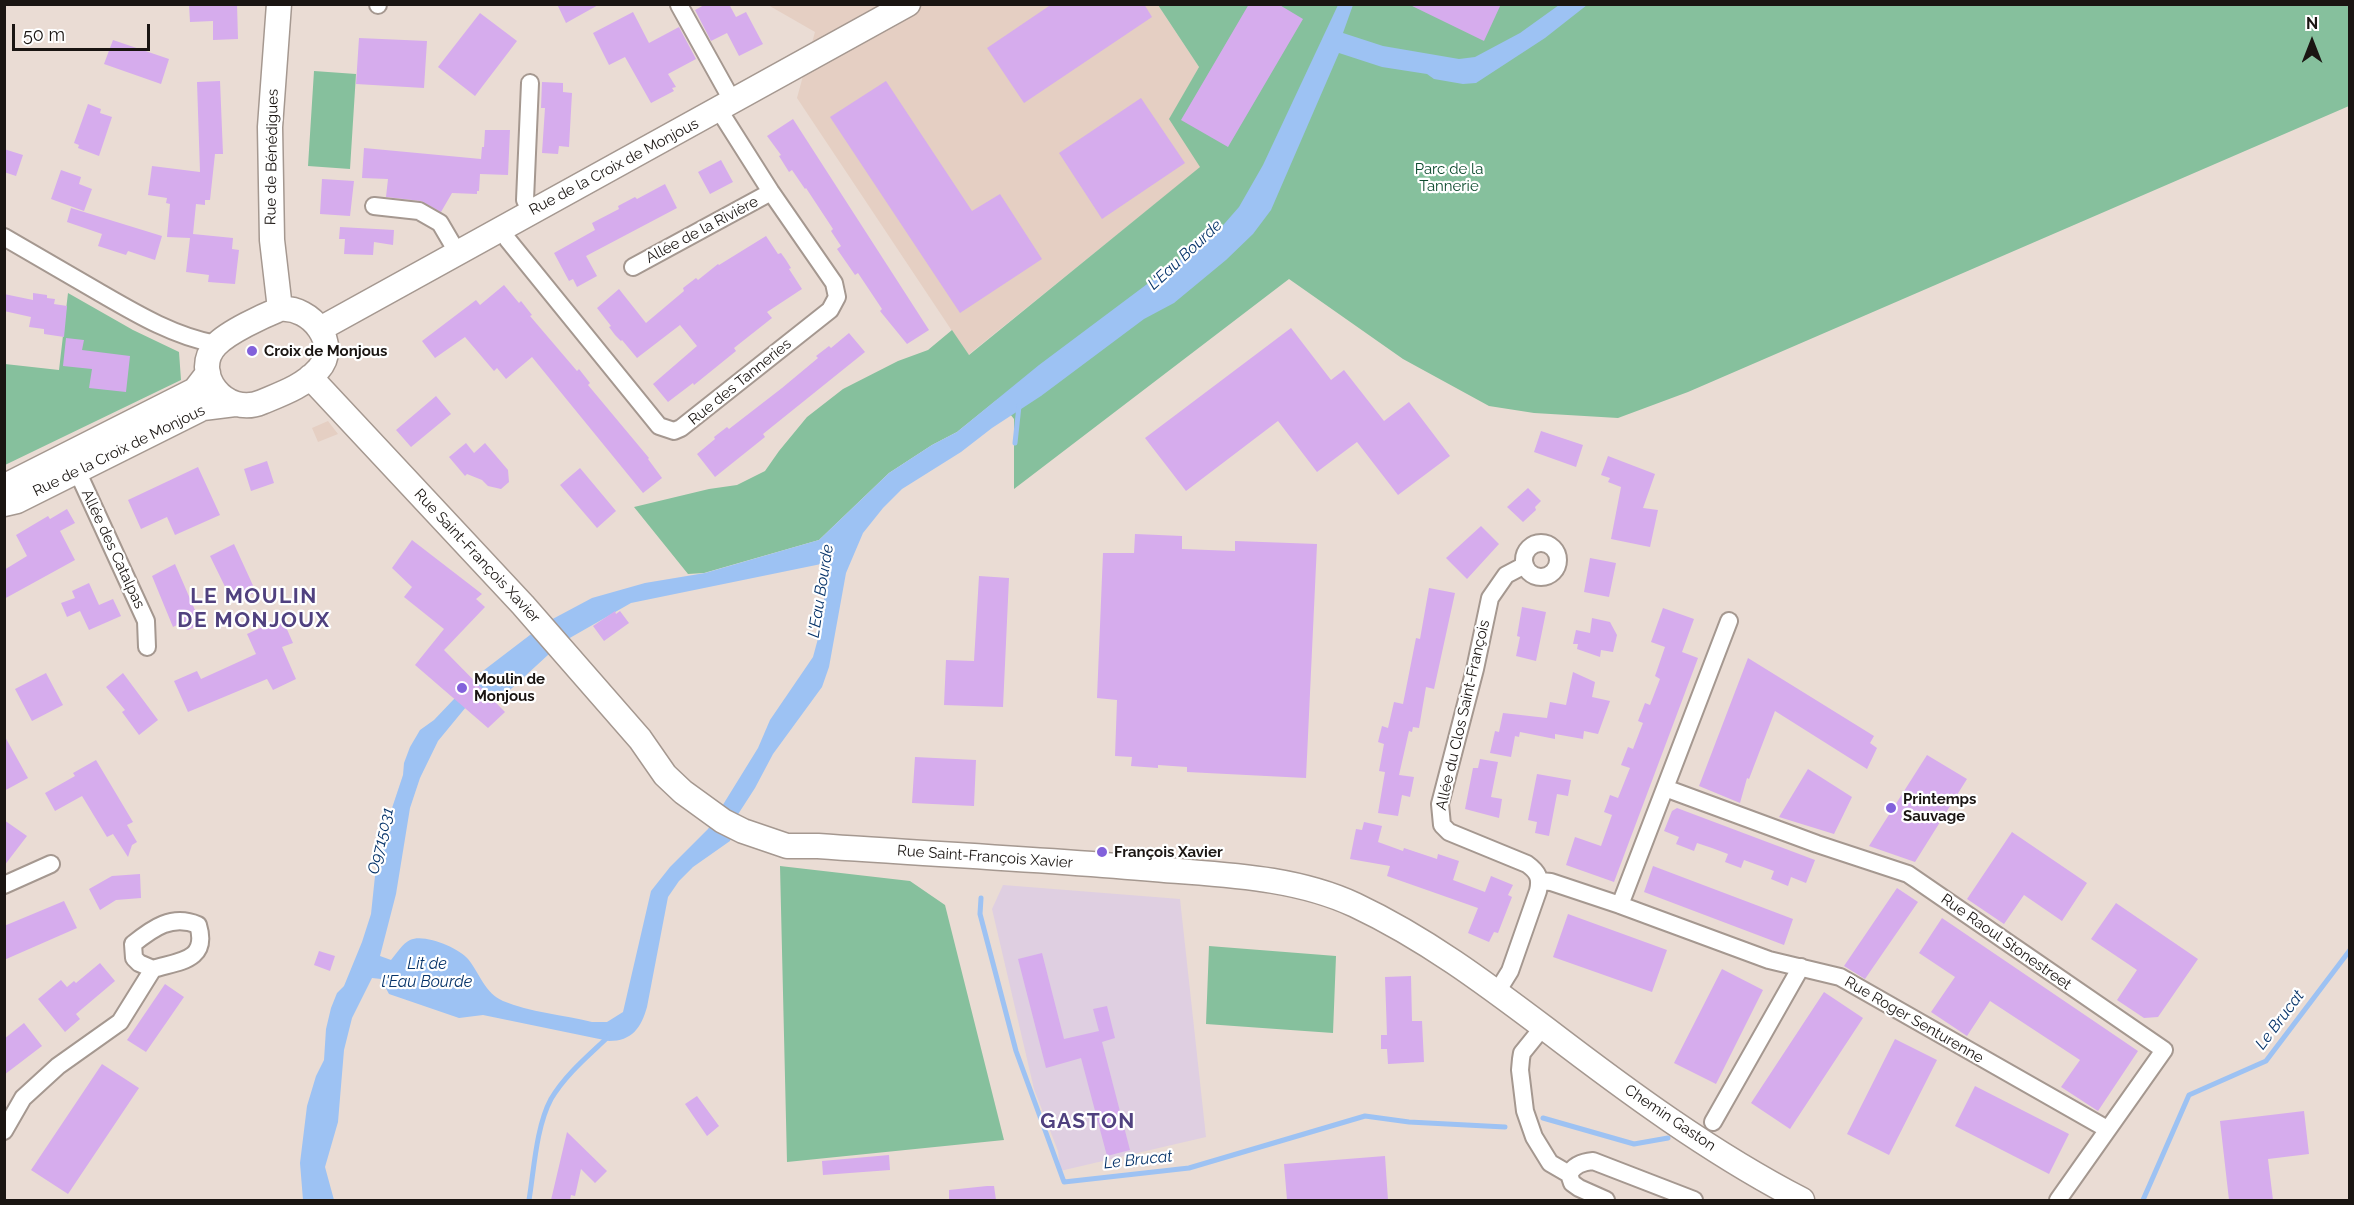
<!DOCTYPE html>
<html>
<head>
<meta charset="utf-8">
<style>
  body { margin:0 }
  #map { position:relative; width:2354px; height:1205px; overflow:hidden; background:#eadcd4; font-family:Raleway,sans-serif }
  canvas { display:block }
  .frame { position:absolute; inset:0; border:6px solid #1a1512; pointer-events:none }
  .north { position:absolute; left:2282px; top:12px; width:60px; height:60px; -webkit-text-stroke:4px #fff; paint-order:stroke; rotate:0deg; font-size:16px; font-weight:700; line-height:24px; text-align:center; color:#1a1512 }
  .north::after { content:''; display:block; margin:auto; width:21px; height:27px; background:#1a1512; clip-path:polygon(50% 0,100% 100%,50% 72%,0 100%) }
  .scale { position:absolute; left:12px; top:24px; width:138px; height:27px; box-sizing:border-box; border:3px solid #1a1512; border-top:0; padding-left:8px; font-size:18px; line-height:21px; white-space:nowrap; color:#1a1512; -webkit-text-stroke:4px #fff; paint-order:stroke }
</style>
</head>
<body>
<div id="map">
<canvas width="2354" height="1205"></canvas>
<div class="frame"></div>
<div class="north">N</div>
<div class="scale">50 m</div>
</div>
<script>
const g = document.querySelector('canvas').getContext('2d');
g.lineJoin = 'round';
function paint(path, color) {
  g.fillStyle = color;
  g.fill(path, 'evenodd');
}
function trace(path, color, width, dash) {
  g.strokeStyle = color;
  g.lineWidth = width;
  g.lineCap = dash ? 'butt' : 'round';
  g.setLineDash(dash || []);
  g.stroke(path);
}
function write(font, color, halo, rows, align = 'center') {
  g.font = font + ' Raleway,sans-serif';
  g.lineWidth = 4.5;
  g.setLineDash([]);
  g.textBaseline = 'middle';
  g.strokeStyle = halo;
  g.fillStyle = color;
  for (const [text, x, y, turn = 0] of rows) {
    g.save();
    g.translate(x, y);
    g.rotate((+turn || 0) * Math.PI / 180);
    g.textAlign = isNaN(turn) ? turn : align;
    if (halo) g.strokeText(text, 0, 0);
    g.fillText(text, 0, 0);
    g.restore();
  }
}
const built = new Path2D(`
  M768,5H1158L1199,67L1170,119L1201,167L968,355L797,98L815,32Z
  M328,421L338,434L318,442L312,428Z`);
const education = new Path2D(`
  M1003,885L1180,899L1206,1137L1060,1171L1058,1151L1034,1089L992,909Z`);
const green = new Path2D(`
  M1158,5H2349V106L1688,392L1618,418L1534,413L1489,406L1403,359L1289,279L1014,489V419L998,399L957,432L932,445L889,473L819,540L704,573L688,574L634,507L709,489L737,485L765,471L779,451L807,417L843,389L898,361L928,350L952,330L969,355L1200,167L1169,119L1199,67Z
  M314,71L356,74L350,169L308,166Z
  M68,293L133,330L179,352L181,380L5,465V364L59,370Z
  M780,866L910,881L945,905L1004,1140L787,1162Z
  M1209,946L1336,956L1333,1033L1206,1024Z`);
const water = new Path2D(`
  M1338,5H1353L1343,33L1383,46L1459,59L1475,57L1520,33L1559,5H1587L1545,38L1476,83L1463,84L1434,79L1427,74L1382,67L1339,53L1271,210L1253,234L1226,260L1174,303L1144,319L1041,396L992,428L961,452L902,489L883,508L863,533L846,573L829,667L822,687L773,754L755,788L735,819L730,841L693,867L679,881L668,897L647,1007C641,1028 632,1041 609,1041L483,1015L459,1018L389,994L381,979L372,978L352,1018L344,1050L338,1122L325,1167L334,1200H303L300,1163L307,1106L316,1076L324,1060L326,1029L331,1008L337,993L344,986L362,942L371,914L375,876L386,826L403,775L404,763L410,747L420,730L434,720L475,677L547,622L592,598L645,583L705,573L819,540L889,473L932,445L957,432L1039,365L1218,231L1239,207L1263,165ZM826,563L823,620L813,657L770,720L758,748L708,829L670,867L651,891L623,1012L607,1022H592C564,1015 529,1012 503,1001C485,993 480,974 468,959C459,948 424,933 410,940C402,944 397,953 391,960L380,956L396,894L410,808L420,778L438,741L466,707L499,700L561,643L631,603Z`);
const stream = new Path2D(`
  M1015,443L1019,406
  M981,898L980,914L1016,1051L1064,1182L1189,1168L1365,1116L1409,1122L1505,1127
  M1543,1118L1634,1144L1668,1138
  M529,1200C534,1170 536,1127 551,1099C565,1075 588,1056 608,1037
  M2143,1200L2189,1095L2266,1061L2350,950`);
const building = new Path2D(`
  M189,4H237L238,39L213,40V21L190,22Z
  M557,4H600L566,23Z
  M706,4H729L736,17L746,12L763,44L739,56L727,33L711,41L695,10Z
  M1052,4H1144L1152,17L1024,103L987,48Z
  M1249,4H1278L1303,19L1228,147L1181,120Z
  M1408,4H1501L1484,41Z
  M633,12L649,43L679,27L696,59L668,74L676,87L672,88L674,91L651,103L625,57L609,65L593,33Z
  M480,13L517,41L475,96L438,67Z
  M359,38L427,41L424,88L356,84Z
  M113,40L169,59L161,84L104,64Z
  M220,81L223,154H215L210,200H205V205L196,204L193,234L233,238L232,249L239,250L235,284L208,282L209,275L186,272L190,238L167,237L170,204L166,203L167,198L148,195L152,166L200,172L197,82Z
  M886,81L972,211L1000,194L1042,259L960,313L830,117Z
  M542,82L563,83V92L572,93L569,147L559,146L558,154L542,153L545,108H541Z
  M1141,98L1185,163L1102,219L1059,153Z
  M88,104L101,109L100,113L112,117L99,156L78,148L79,145L74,143Z
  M793,119L929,330L907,344L880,311L882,309L858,273L855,275L837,249L841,246L831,231L833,229L806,188L805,189L792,170L789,172L779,156L781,155L767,136Z
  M485,130H510L508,175L480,174L479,191H477V194L452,193L441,212L421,201L386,197L388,179L362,178L364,148L481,159L482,147H484Z
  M4,149L23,155L16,176L4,172Z
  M721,160L733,182L710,194L698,172Z
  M61,170L81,177L79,184L92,189L84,211L51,199Z
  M322,179L354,181L350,216L320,214Z
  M665,184L677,208L586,256L597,276L577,287L573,279L569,281L554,253L595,230L592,223L619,209L618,206L635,197L637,199Z
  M71,208L162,236L155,260L128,251L126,255L98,246L102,234L67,222Z
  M340,227L394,230L393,245L374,242L373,255L344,254L345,239H339Z
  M766,236L778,254L781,253L786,260L791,268L789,269L802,289L767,312L772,318L734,348L736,351L694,385L693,383L668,402L653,384L697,346L680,325L637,358L622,340L621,341L615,335L609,327L611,326L597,308L619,289L646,323L684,291L683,288L696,278L698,280L718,264L719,265Z
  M504,285L519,303L521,301L532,315L530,316L577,371L579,369L590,383L588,385L649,458L648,459L662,478L643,493L532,357L506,379L497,368L494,371L465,337L435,358L422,341L476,300L480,305Z
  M33,293L47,295V298L55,299L54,304L67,306L64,337L44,334V329L29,327L31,317L4,311V294L33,300Z
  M1291,328L1331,380L1344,370L1384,421L1409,402L1450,456L1398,495L1357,442L1317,472L1278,421L1186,491L1145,438Z
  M849,333L865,352L763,434L765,437L715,477L697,454L715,439L714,437L727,427L729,429L782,388L818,358L816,356L829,346L831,348Z
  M66,338L84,340L82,350L130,356L126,392L89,388L92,369L63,366Z
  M436,396L451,414L411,447L396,430Z
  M1541,431L1583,445L1576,467L1534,452Z
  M466,443L474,453L485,443L508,470L509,482L501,489L488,486L482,480L467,474L465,476L449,457Z
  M1608,456L1655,474L1643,508L1658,510L1650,547L1611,539L1621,487L1608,482L1610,478L1601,475Z
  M267,461L274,483L251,491L244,469Z
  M198,467L220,515L175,535L167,517L141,529L128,500Z
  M580,468L616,511L597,528L560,485Z
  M1528,488L1541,501L1535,507L1536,510L1523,522L1507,507Z
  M67,509L75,523L60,531L75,560L4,599V570L27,556L16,535L48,516L50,519Z
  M1481,526L1499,544L1467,579L1446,558Z
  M1135,534L1182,536V549L1235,551V541L1317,544L1306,778L1187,772V767L1158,765V768L1131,766L1132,757L1115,756L1117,700L1097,698L1103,553H1134Z
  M412,540L482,594L476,599L485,607L444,650L505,712L488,728L415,665L444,629L404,597L412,587L392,568Z
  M234,544L256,592L233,603L210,556Z
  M1590,558L1616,563L1609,597L1584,592Z
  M175,564L201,624L188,630L177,625L173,627L152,576Z
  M979,576L1009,578L1003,707L944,705L946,660L974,661Z
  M89,583L99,605L113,599L121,616L89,630L80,611L67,617L61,603L75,598L72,591Z
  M1429,588L1455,593L1434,689L1426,687L1419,728L1413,727L1412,732L1409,731L1399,775L1414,777L1410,797L1402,795L1398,816L1378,813L1385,772L1379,771L1384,744L1378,742L1382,726L1388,728L1394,702L1403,704L1416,638L1420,639Z
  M1522,607L1546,612L1536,661L1516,656L1520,637L1517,636Z
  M1663,608L1694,619L1682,652L1698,658L1614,882L1566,865L1575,837L1601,846L1612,815L1604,812L1607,804L1610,795L1618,798L1630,768L1621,765L1628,747L1633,749L1643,723L1638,721L1645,703L1650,705L1660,679L1655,676L1665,647L1651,642Z
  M615,611L616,614L620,611L629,623L604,641L593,626Z
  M282,618L293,643L282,647L296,679L273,690L267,679L188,712L174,681L197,671L201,679L256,654L247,634Z
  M1592,618L1610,622L1617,635L1613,652L1601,650L1600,657L1577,649L1578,644H1573L1576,630L1590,633Z
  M1748,658L1874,736L1870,743L1877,748L1867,769L1775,711L1749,779L1747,778L1740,803L1699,786Z
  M1573,672L1595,682L1592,697L1610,701L1598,734L1584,731L1583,739L1555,734V739L1520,732L1519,737L1515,736L1511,757L1490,753L1495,731L1499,732L1503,713L1547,718L1550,702L1566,705Z
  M46,673L63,705L32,721L15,689Z
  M123,673L158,720L139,735L122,712L125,710L106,687Z
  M4,735L28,778L4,791Z
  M1927,755L1967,779L1915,862L1869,846Z
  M915,757L976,760L974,806L912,803Z
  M1480,759L1498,762L1491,797L1502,799L1499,818L1465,809L1473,768H1478Z
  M96,760L133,822L127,825L137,842L132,845L128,857L113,834L107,837L82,796L55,811L45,793L75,776L73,773Z
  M1808,769L1852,797L1834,834L1779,817Z
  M1537,774L1571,780L1568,796L1557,794L1549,836L1535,833L1537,822L1528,820Z
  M1677,808L1815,860L1806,883L1791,877L1788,886L1771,879L1774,871L1744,860L1741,868L1725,862L1728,854L1712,848L1697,843L1694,851L1676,844L1679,837L1664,831L1672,811Z
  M4,820L27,836L4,866Z
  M1364,822L1382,826L1378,842L1403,851L1404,848L1437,859L1438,854L1459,861L1453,880L1485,892L1491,876L1513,885L1508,895L1512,897L1498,933L1494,932L1489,942L1468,933L1478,908L1387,876L1390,866L1350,859L1356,829L1362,830Z
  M2012,832L2087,883L2062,921L2024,895L2004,924L1967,899Z
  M1653,866L1793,919L1784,945L1644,892Z
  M140,874L141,898L116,900L100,910L89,889L112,876Z
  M1897,888L1918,902L1865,979L1844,966Z
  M64,901L77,928L4,960V926Z
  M2116,903L2198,959L2158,1017L2144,1018L2117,1000L2137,970L2091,939Z
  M1568,914L1667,950L1652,992L1553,957Z
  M1942,918L2138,1051L2098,1111L2061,1087L2080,1060L1990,1001L1967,1036L1931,1012L1955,977L1919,953Z
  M319,951L335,956L330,971L314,965Z
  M1042,953L1064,1039L1099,1031L1093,1009L1107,1006L1115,1038L1102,1042L1130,1150L1107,1156L1081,1058L1046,1068L1018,959Z
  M100,963L115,981L76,1014L80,1019L65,1032L38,999L61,980L67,987L74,981L76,983Z
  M1722,969L1763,990L1716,1084L1674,1063Z
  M1411,976L1412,1021H1422L1424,1062L1388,1064L1387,1049H1381V1035H1387L1385,977Z
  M165,984L184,997L146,1052L127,1040Z
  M1824,992L1863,1018L1790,1129L1751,1103Z
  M24,1023L42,1046L4,1075V1039Z
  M1895,1039L1937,1060L1889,1155L1847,1134Z
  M102,1064L139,1088L68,1194L31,1170Z
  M1975,1086L2069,1134L2049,1174L1955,1126Z
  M697,1096L719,1126L707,1136L685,1104Z
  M2304,1111L2309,1154L2268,1159L2273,1200H2229L2220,1121Z
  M567,1132L607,1171L595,1183L581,1169L575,1196L571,1195L570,1200H551Z
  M889,1155L890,1170L823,1175L822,1161Z
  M1385,1156L1388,1200H1287L1284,1164Z
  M987,1186H994L996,1200H949V1190Z`);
const street = new Path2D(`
  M378,5V4
  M679,5L733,102
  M530,83L525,200L531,212
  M374,206L419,211L440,223L457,252
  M501,228L508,240L659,426L674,431L681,428L830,310L837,297L834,283L771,192L719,110
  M4,237C35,255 66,273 97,291C135,313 173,336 216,344
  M633,267L771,192
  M73,462L146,621L147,647
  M1524 560a17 17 0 1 1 34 0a17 17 0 1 1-34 0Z
  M1665,788L1729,621
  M1540,881L1551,882L1620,905L1769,960L1840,977L2107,1129
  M4,885L51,864
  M1620,905L1665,788L1817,844L1908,874L2164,1050L2058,1200
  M1497,992L1510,971L1538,891C1541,878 1538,872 1527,864L1449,832L1442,825L1440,804L1475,669L1490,598L1506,575L1525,565
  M1543,1027L1522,1053L1521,1059L1520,1070L1525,1111L1534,1137L1550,1163L1569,1174L1572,1183L1579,1188L1606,1200
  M1713,1122L1801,967
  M4,1131L23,1098L58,1066L120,1022L153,969C179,961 209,961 198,925C172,914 153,928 133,944L134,958L139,963L153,969
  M1569,1174C1574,1165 1582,1162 1593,1161L1694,1200`);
const secondary = new Path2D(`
  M279,4L270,127L272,240L280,309
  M280,309C312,306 341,345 318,370C304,386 281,394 262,402C225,418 190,372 216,345C228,332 263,316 280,309Z
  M320,329L908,4
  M310,377L523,605L640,739L665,775L683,792L723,821L743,831L787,846H818C930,854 1042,859 1154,869C1221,875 1293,876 1355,905C1425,938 1485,983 1546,1029C1627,1091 1711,1153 1802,1200
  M4,489L9,484L195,390L208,373
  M4,504L17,501L203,408L235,404`);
const markers = [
  [252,351,6,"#8261db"],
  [462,688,6,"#8261db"],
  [1891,808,6,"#8261db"],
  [1102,852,6,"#8261db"]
];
const streetNames = [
  ["Rue de Bénédigues",272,157,-89],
  ["Rue de la Croix de Monjous",614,167,-28],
  ["Allée de la Rivière",702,230,-28],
  ["Rue des Tanneries",740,382,-39],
  ["Rue de la Croix de Monjous",119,451,-26],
  ["Allée des Catalpas",113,549,65],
  ["Rue Saint-François Xavier",477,556,47],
  ["Allée du Clos Saint-François",1463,715,-77],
  ["Rue Saint-François Xavier",985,857,4],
  ["Rue Raoul Stonestreet",2006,942,35],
  ["Rue Roger Senturenne",1914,1020,30],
  ["Chemin Gaston",1670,1118,34]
];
const parkNames = [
  ["Parc de la",1449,169],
  ["Tannerie",1449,186]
];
const poiNames = [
  ["Croix de Monjous",264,351],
  ["Moulin de",474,679],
  ["Monjous",474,696],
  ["Printemps",1903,799],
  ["Sauvage",1903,816],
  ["François Xavier",1114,852]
];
const waterNames = [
  ["L'Eau Bourde",1185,255,-43],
  ["L'Eau Bourde",821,591,-81],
  ["O9715031",381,841,-77],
  ["Lit de",427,964],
  ["l'Eau Bourde",427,982],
  ["Le Brucat",2280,1020,-53],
  ["Le Brucat",1138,1160,-6]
];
const districtNames = [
  ["LE MOULIN",254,597],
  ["DE MONJOUX",254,621],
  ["GASTON",1088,1122]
];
paint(built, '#e5cfc3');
paint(education, '#dfcfe1');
paint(green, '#86c09d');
paint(water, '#9dc2f3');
trace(stream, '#9dc2f3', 5);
paint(building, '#d6aced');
trace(street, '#a59890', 20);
trace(secondary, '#a59890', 27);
trace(street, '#fff', 16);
trace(secondary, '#fff', 24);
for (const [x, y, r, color] of markers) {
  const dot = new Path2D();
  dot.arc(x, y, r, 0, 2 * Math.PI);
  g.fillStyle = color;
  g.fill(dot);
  trace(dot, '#fff', 2);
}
write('15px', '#1a1512', '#fff', streetNames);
write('15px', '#0d4b2e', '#fff', parkNames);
write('bold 15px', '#1a1512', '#fff', poiNames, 'left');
write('italic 16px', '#07346a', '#fff', waterNames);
g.letterSpacing = '1.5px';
write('bold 21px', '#50417f', '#fff', districtNames);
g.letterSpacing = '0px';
</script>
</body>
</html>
